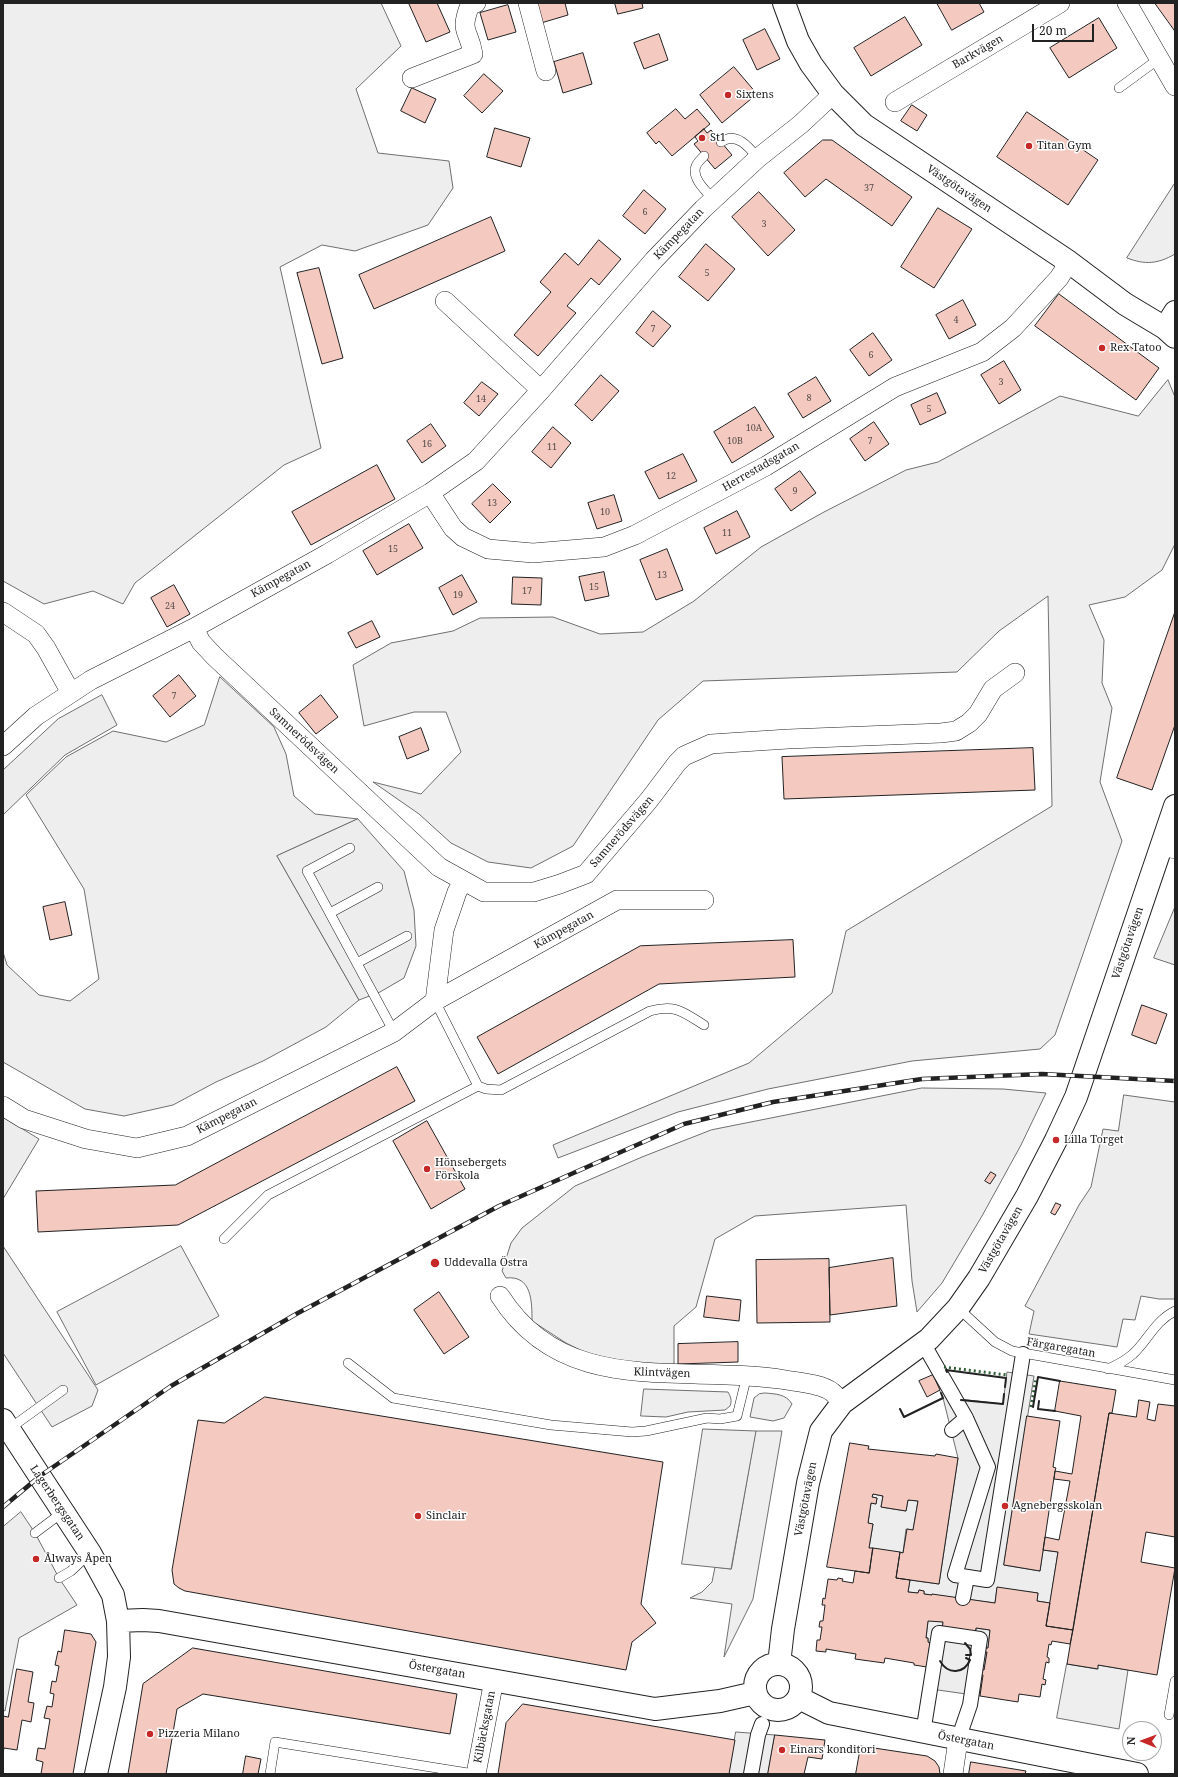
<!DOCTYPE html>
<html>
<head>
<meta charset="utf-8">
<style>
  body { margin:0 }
  #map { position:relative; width:1178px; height:1777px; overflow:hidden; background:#fff; font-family:"Noto Serif",serif }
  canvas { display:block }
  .frame { position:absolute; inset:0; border:4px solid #222; pointer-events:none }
  .north { position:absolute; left:1122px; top:1721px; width:40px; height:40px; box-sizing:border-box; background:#fff; border:1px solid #a7a7a7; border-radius:50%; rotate:271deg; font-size:11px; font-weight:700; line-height:16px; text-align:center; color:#222 }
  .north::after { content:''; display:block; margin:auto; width:14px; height:18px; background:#c62828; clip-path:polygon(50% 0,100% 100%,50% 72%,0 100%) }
  .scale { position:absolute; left:1032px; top:24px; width:62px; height:18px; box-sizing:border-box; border:2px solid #222; border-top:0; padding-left:5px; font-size:12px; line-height:14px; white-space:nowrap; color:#222; -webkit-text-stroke:3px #fff; paint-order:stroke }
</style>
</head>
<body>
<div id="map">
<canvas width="1178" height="1777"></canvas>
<div class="frame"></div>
<div class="north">N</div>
<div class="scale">20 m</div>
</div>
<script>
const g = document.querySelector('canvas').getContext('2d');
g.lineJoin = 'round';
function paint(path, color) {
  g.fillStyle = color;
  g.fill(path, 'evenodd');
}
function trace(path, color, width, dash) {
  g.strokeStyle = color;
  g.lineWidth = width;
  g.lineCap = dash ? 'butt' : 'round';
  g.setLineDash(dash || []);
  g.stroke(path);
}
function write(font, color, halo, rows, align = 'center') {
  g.font = font + ' "Noto Serif",serif';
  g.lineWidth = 3;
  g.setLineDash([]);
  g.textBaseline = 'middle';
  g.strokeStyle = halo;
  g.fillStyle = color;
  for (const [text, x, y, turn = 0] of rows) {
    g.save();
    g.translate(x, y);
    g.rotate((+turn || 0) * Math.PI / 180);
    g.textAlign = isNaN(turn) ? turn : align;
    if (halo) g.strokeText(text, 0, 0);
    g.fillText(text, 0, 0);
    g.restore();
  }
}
const green = new Path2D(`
  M3,3H381L401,46L356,89L378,153L449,161L453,188L428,225L355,251L322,245L280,267L321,448L284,465L135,583L123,604L93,591L44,604L3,581Z
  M1175,183V254C1158,264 1145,265 1127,258Z
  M1168,380L1175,397V544L1162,570L1125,597L1089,605L1104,640L1102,683L1112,708L1100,782L1122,841L1055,1035L1040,1049L912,1061L768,1089L678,1112L558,1158L553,1145L749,1063L832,993L846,931L1052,806L1048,596L999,631L957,672L703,681L658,720L573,846L531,868L488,862L451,843L419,814L373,782L421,794L461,752L446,712H414L364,726L353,665L391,643L453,631L480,618L553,617L600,634L643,632L694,601L761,547L824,512L906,470L938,462L1060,396L1138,416Z
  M220,677L274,727L286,754L294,796L315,814L358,819L277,856L359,1000L326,1027L263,1061L216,1082L173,1105L124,1116L85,1109L3,1062V952L7,965L39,995L70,1001L99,979L84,889L26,795L66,757L113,731L166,742L204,725Z
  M922,1088L1003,1089L1046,1093L1021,1145L982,1216L942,1283L917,1312L912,1281L906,1205L755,1216L715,1239L696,1307L674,1326V1365L637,1367L592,1356L566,1343L532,1321C532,1302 532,1275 506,1278L502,1271L511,1243L522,1228L575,1186L642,1157L711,1130Z
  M181,1246L219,1316L96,1385L57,1312Z
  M644,1389L728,1392C731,1397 732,1401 730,1406L725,1410L688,1412L666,1417L641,1416Z
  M765,1393C776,1394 786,1394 792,1404L784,1418L773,1421L750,1417L754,1398L759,1394Z
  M756,1431H782L753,1599L724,1657L732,1604L690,1598L702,1592L712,1582L715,1567L731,1569Z
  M1067,1664L1097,1669L1098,1665L1128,1670L1119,1729L1057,1718Z`);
const parking = new Path2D(`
  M102,695L117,725L65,755L3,815V770L58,719Z
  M358,819L404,871L414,910L416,946L404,978L380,992L359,1000L277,856Z
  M1175,907V965L1154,958Z
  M1124,1095L1175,1102V1299H1159L1141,1296L1135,1320L1123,1319L1117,1347L1029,1334L1034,1311L1025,1306L1079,1205L1091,1187L1103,1129L1118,1131Z
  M3,1117L39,1139L3,1199Z
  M3,1246L98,1390L92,1406L52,1427L3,1353Z
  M938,1370L959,1399L1003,1404L1007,1372L1034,1376L1004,1565L1040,1571L1043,1550L1058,1552L1050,1603L1037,1601L1038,1593L997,1588L995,1603L924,1594V1591L919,1590L918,1593L908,1592L910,1580L939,1584L958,1458L943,1398L933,1375Z
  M703,1429L756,1431L731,1569L682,1564Z
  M873,1494L883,1496L881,1507L906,1511L908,1500L918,1501L913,1530L906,1529L903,1553L869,1548L873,1524L868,1523L871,1503L876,1504L877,1498L872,1497Z
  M21,1512L35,1533L59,1578L77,1605L19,1638L5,1711L3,1710V1527Z
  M932,1620L943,1622L942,1629L976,1634V1628L990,1630L988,1648H986L985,1652H987L980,1696L924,1688L930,1643L928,1642V1638H926L928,1621Z
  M736,1732L775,1735L768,1774H729Z`);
const building = new Path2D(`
  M412,3H437L450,32L426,42L409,4Z
  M535,3H565L568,15L541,23Z
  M615,3H642L643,8L618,14Z
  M937,3H979L984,12L952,30Z
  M1155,3H1175V31Z
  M508,5L516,32L488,40L480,13Z
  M905,17L922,45L871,76L854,48Z
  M1099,18L1117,48L1069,78L1050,48Z
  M765,29L780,59L757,70L743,40Z
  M659,34L668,60L644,69L634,43Z
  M583,53L592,84L563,93L554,62Z
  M734,67L757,94L722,123L700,95Z
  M484,74L503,91L482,113L464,96Z
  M412,88L436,99L425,123L401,111Z
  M912,105L927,115L917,131L901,121Z
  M676,109L685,119L697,109L710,124L672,156L659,141L656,144L647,133Z
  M1027,112L1098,160L1068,205L997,157Z
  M495,128L530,138L521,167L487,157Z
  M704,129L707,133L711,130L732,155L715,169L694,144L698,141L695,137Z
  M823,140H832L912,197L892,226L826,179L805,197L784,173Z
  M644,190L666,209L645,234L623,216Z
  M759,192L795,230L768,256L732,217Z
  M938,208L972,229L934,288L901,267Z
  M491,217L505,251L374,309L359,275Z
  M599,240L621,259L599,285L591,278L567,306L576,313L538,356L514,335L551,292L540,282L565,253L578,265Z
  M706,244L735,269L708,301L679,277Z
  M319,268L343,358L322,364L297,273Z
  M1059,294L1159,368L1136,400L1035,326Z
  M963,300L976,325L949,339L936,315Z
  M653,311L671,326L653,347L636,333Z
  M873,333L892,360L869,376L850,350Z
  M1004,361L1021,390L999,404L981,375Z
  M601,375L619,391L592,421L575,405Z
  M816,377L831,401L803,418L788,394Z
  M482,382L498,394L479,416L464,403Z
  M937,393L946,413L920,425L911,405Z
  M755,407L774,437L732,463L714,432Z
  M874,422L889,444L865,461L850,439Z
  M431,424L446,446L422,463L407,441Z
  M553,427L571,443L551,468L532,452Z
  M683,454L697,481L659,499L645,472Z
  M377,465L395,499L311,545L292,512Z
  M800,471L816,493L791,511L775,489Z
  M493,484L511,502L490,523L472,504Z
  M614,495L622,521L597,529L588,503Z
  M737,511L750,537L716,554L704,528Z
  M409,524L423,548L377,575L363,551Z
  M667,549L683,590L656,600L640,560Z
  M604,572L609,596L585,601L579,577Z
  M462,575L477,602L453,615L439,588Z
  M513,577L542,578L541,605L512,604Z
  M174,585L190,614L167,627L151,598Z
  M1175,612V725L1152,790L1117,778Z
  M372,621L380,637L356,648L348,633Z
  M179,675L196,696L170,717L153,696Z
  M321,695L338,717L316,734L299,713Z
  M421,728L429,750L407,759L399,737Z
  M1033,748L1035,790L784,799L782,757Z
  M65,902L72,935L50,940L43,907Z
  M793,940L795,977L659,984L498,1074L477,1037L640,946Z
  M1142,1005L1167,1014L1156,1044L1132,1035Z
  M397,1067L415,1101L182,1223L178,1225L38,1232L36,1191L175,1185Z
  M427,1121L465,1189L431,1209L393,1141Z
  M991,1172L996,1175L990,1184L985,1181Z
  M1056,1203L1061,1205L1055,1215L1051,1213Z
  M893,1258L897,1306L830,1315L829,1268Z
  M829,1259L830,1322L757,1323L756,1260Z
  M439,1292L469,1337L444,1354L414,1310Z
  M707,1296L741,1300L739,1321L704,1317Z
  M738,1342V1362L678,1364V1344Z
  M933,1375L940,1390L927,1397L919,1381Z
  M1060,1381L1116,1390L1112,1413H1109L1073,1630L1046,1626L1058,1552L1043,1550L1045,1537L1059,1540L1070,1481L1054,1479L1055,1471L1072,1474L1081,1416L1055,1411Z
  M265,1397L663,1462L641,1604L656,1623L632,1642L626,1670L185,1591L179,1588L174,1584L172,1570L198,1420L224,1423Z
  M1139,1400L1150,1402L1147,1419L1155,1421L1158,1404L1175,1406V1537L1146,1532L1141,1562L1175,1568L1157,1675L1098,1665V1669L1067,1664L1109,1413L1136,1417Z
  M1027,1416L1060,1421L1053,1467L1056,1468L1055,1471L1040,1571L1004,1565Z
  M850,1443L869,1446L868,1449L935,1456L936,1454L958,1458L939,1584L896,1578L900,1552L903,1553L907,1529L913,1530L918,1501L908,1500L906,1511L881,1507L883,1496L873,1494L872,1497L877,1498L876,1504L871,1503L868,1523L873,1524L869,1548H873L869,1573L827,1567Z
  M873,1548L900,1552L896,1578L910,1580L908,1592L918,1593L919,1590L924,1591V1594L932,1595V1594L995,1603L997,1587L1038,1593L1037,1601L1050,1603L1046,1626L1073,1630L1070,1644L1052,1641L1051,1645L1049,1644L1047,1657L1049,1658V1663L1046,1662L1043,1679L1046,1680L1045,1685L1042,1684L1040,1697L1019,1694L1018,1702L980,1696L983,1675H981L982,1670H984L987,1652H985L986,1648H988L990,1630L976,1628L975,1635L942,1630L943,1622L928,1621L926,1638H928V1642L930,1643L927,1667L914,1665V1663L885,1658L884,1663L855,1659L856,1654L826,1649V1652L816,1651L817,1640H820L822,1627H819L820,1621H823L825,1605H822L823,1598L825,1599L828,1579L837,1580L838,1578L843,1579L842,1581L853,1583L855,1571L869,1573Z
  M65,1630L91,1634L96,1642L73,1774H41L43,1762L36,1760L38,1748L45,1749L50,1719L44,1718L47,1706L52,1707L54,1694L50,1693L52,1681L56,1682L59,1666L55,1665L58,1651L61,1652Z
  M193,1648L457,1694L450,1734L203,1694L177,1709L166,1774H128L143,1684Z
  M17,1669L33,1672L28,1702L34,1703L31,1722L22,1720L17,1750L4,1748L3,1753V1716L8,1717Z
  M523,1704L735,1740L729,1774H498L506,1723Z
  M775,1735L825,1740L822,1759L808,1757L804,1774H768Z
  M861,1746L927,1756L935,1761L939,1767L940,1774H856Z
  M246,1756L261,1759L258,1774H243Z
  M971,1762L1026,1771L1025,1774H969Z`);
const service = new Path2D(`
  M1119,88L1160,58
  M721,142C736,131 749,147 758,158
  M704,156C701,159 697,163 696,166C691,178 706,191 713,199
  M350,848L307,871L394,1032
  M330,913L378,887
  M357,963L407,936
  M478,1086L486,1089L501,1090L650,1011C676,1004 683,1012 704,1025
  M224,1239L268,1195L478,1086L435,1001
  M958,1308L995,1342L1012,1351L1175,1380
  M348,1363L393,1398L551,1425L632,1432L646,1431L707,1418L720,1419L737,1416L747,1375
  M1108,1369C1117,1365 1125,1361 1133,1354C1148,1340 1155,1321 1175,1311
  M9,1429L63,1390
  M35,1533L63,1512
  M59,1578L71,1571L90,1553
  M1169,1715L1175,1681
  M270,1774L275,1742L474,1774`);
const pedestrian = new Path2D(`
  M923,1343L966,1418L988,1467L955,1575L987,1580L1023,1354
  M952,1430L966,1418
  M963,1598L967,1577
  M923,1733L939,1633L980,1639L970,1705L958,1740
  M751,1774L758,1735L762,1724`);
const minor = new Path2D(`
  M528,3L546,71
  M1127,3L1175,86
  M412,78L473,54C469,29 459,33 470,5L476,3
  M895,102L1060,3
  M445,301L541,390
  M430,493L453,528L463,537L488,549L533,553L604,547L635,535L766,466L895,387L982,352L1013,328L1059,278L1069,262
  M3,612L36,634L46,648L71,693
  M194,628L201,642L214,656L439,867L484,892H534L560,884L586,874L649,800L677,763L684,756L711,744L788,739L941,733L956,731L969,723L978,714L993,689L1015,673
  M3,746L36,716L91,680L194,628L327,554L430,493L476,461L541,390L654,260L703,209L758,158L801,124L833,94
  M1161,845L1175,849
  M435,1001L617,900H704
  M3,1106L24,1119L86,1139L137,1148L187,1136L394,1032L435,1001L444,930L457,892L463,881
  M500,1296C566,1400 684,1363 786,1380C798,1382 822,1384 832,1392C836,1395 839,1400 842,1403
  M476,1774L494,1680
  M953,1774L958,1740`);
const tertiary = new Path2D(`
  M784,3L798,41L811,64L833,94L864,125L1069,262L1125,304L1165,328L1175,337
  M1165,328L1175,312
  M3,1420L90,1553L113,1595L118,1621L119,1657L115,1687L96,1774
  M118,1621L143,1620L159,1621L655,1709L720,1701L755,1693
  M755 1687a23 23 0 1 1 46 0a23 23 0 1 1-46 0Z
  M779,1664L783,1629L808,1483L821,1431L842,1403L929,1339L958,1308L979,1278L1027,1196L1056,1140L1076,1097L1175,806
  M799,1698L829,1713L1137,1774`);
const rail = new Path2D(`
  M3,1507L40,1476L171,1386L298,1313L499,1206L684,1124L773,1102L922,1079L1042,1074L1175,1081`);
const hedge = new Path2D(`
  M944,1367L1007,1375
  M1031,1407L1036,1378`);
const wall = new Path2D(`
  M947,1372L946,1370L1006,1378L1005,1387
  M961,1400L1003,1404L1004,1394
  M1039,1401L1038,1409L1055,1411
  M1033,1407L1038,1377L1060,1381
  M900,1409L904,1417L943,1398L941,1393
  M965,1643L970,1649L971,1655H966
  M940,1661C948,1675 964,1674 970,1660L966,1658`);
const markers = [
  [728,95,4,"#c62828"],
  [702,138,4,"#c62828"],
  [1029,146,4,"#c62828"],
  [1102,348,4,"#c62828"],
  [1056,1140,4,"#c62828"],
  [427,1169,4,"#c62828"],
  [435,1263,5,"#c62828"],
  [1005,1506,4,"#c62828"],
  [418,1516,4,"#c62828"],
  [36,1559,4,"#c62828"],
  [150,1734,4,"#c62828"],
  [782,1750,4,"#c62828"]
];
const numberNames = [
  ["37",869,188],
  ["6",645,212],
  ["3",764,224],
  ["5",707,273],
  ["4",956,320],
  ["7",653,329],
  ["6",871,355],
  ["3",1001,382],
  ["8",809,398],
  ["14",481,399],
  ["5",929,409],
  ["10A",754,428],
  ["10B",735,441],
  ["7",870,441],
  ["16",427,444],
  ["11",552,447],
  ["12",671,476],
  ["9",795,491],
  ["13",492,503],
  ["10",605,512],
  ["11",727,533],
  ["15",393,549],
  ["13",662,575],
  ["15",594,587],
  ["17",527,591],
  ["19",458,595],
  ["24",170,606],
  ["7",174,696]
];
const streetNames = [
  ["Barkvägen",978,52,-30],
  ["Västgötavägen",959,189,34],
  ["Kämpegatan",679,234,-46],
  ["Herrestadsgatan",761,467,-30],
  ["Kämpegatan",281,579,-29],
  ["Samnerödsvägen",304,741,43],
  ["Samnerödsvägen",622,832,-49],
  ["Kämpegatan",564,930,-29],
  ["Västgötavägen",1128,943,-71],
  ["Kämpegatan",227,1116,-27],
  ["Västgötavägen",1001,1240,-60],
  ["Färgaregatan",1061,1348,10],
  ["Klintvägen",662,1373,2],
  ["Västgötavägen",806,1499,-79],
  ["Lagerbergsgatan",57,1503,56],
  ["Östergatan",437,1670,10],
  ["Kilbäcksgatan",485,1727,-79],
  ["Östergatan",966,1741,11]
];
const poiNames = [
  ["Sixtens",736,95],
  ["St1",710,138],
  ["Titan Gym",1037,146],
  ["Rex Tatoo",1110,348],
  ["Lilla Torget",1064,1140],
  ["Hönsebergets",435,1163],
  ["Förskola",435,1176],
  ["Uddevalla Östra",444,1263],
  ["Agnebergsskolan",1013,1506],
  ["Sinclair",426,1516],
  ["Ålways Åpen",44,1559],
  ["Pizzeria Milano",158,1734],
  ["Einars konditori",790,1750]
];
paint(green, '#eee');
trace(green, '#6f6f6f', 1);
paint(parking, '#ededed');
trace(parking, '#6f6f6f', 1);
paint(building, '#f3c9c0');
trace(building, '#222', 1);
trace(service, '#222', 10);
trace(pedestrian, '#222', 16);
trace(minor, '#222', 20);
trace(tertiary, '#222', 24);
trace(service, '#fff', 9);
trace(pedestrian, '#fff', 14);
trace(minor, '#fff', 19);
trace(tertiary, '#fff', 22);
trace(rail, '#222', 4.5);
trace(rail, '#fff', 3, [9]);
trace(hedge, '#2f5e38', 3, [2, 3]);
trace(wall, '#222', 2);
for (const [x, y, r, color] of markers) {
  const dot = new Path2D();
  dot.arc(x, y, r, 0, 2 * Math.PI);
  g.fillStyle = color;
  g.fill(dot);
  trace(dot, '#fff', 1.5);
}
write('9px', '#564c4a', null, numberNames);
write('11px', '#222', '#fff', streetNames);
write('11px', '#222', '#fff', poiNames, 'left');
</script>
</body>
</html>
